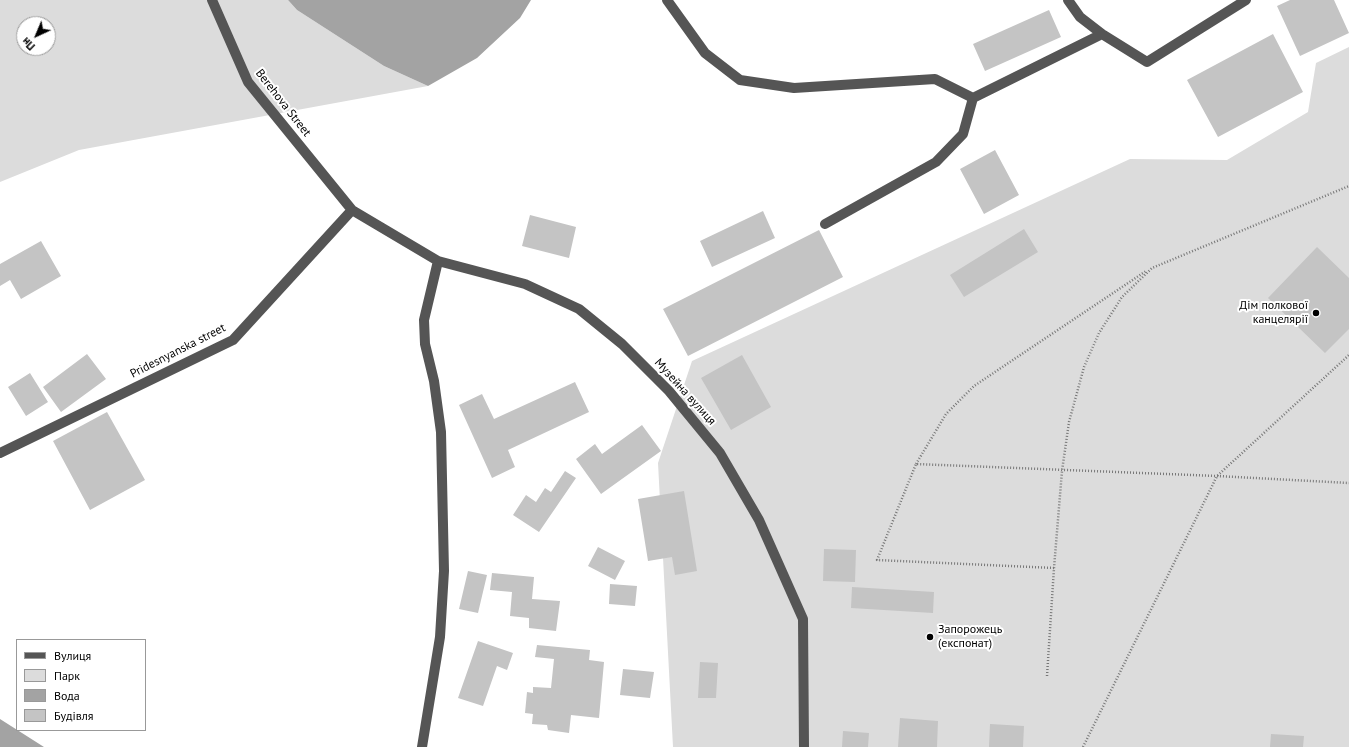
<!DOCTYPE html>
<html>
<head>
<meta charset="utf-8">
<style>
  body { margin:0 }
  #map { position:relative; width:1349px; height:747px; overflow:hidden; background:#fff; font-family:"PT Sans",sans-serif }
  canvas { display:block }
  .legend { position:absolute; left:16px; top:639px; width:130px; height:92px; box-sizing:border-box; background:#fff; border:1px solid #999; margin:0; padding:5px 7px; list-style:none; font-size:12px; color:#000 }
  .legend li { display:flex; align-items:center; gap:8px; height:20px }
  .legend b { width:20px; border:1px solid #999 }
  .north { position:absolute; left:16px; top:16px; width:40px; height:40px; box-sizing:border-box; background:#fff; border:1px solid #999; border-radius:50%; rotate:224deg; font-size:11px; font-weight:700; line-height:16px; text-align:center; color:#000 }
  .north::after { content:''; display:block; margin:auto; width:14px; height:18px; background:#000; clip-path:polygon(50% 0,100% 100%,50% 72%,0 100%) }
</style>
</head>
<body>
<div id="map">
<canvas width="1349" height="747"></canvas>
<ul class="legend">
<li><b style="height:5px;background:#555"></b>Вулиця</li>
<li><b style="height:11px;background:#dcdcdc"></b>Парк</li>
<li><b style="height:11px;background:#a3a3a3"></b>Вода</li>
<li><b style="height:11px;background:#c4c4c4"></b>Будівля</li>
</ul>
<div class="north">Пн</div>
</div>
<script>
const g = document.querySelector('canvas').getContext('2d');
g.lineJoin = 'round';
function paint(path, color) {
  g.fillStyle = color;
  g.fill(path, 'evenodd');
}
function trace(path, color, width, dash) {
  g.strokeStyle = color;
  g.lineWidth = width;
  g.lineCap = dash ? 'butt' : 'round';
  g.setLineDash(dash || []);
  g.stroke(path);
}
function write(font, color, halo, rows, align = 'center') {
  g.font = font + ' "PT Sans",sans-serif';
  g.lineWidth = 4;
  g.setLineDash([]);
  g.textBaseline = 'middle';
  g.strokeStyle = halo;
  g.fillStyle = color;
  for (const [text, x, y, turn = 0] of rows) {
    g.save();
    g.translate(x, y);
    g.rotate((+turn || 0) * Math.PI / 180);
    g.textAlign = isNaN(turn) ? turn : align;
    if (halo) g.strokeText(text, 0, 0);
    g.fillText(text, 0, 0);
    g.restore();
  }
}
const green = new Path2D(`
  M0,0H288L297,10L384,66L428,86L79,150L0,182ZM24,24H48V48H24Z
  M1349,47V747H673L658,463L692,361L1130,159L1227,160L1308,112L1316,63Z`);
const water = new Path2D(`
  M288,0H531L520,18L477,58L428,86L384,66L297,10Z
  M0,719L44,747H0Z`);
const building = new Path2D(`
  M1290,0H1334L1349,33L1300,56L1277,6Z
  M1049,10L1061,37L985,71L973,44Z
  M1273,34L1303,92L1218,137L1187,80Z
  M995,150L1019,195L984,214L960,169Z
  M763,211L775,238L712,267L700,241Z
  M530,215L576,227L569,258L522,246Z
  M1024,229L1038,252L964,297L950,275Z
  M819,230L843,277L688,356L663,309Z
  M41,241L61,276L21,299L10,280L0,286V264Z
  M1317,247L1349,278V329L1325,353L1268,298Z
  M87,354L106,379L61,412L43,387Z
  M742,355L771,407L731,430L701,378Z
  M30,373L48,402L26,416L8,387Z
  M575,382L589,412L508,450L515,467L492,478L459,405L482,394L494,419Z
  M107,412L145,480L90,510L53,441Z
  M642,425L661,451L601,494L576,459L595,444L602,454Z
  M565,471L576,478L539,532L513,515L526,495L536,502L545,488L551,492Z
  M684,491L697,571L675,575L672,557L648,561L638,499Z
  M598,547L625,561L615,580L588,566Z
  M824,549L856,550L855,582L823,581Z
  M468,571L487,575L478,613L459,609Z
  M492,573L534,577L532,599L560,601L556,631L529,628V618L510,616L512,592L490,590Z
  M610,584L637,586L635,606L609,604Z
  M852,587L934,592L933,613L851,608Z
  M478,641L513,653L507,670L497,666L483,706L458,698Z
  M537,645L590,650L589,660L604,662L599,718L571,715L569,733L548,730L547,725L532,724L533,714L525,713L527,692L533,693V687L551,688L554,659L535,657Z
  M700,662L718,663L716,698H698Z
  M623,669L654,672L650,698L620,695Z
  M900,718L938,721L937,747H898Z
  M990,724L1024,726L1023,747H989Z
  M843,731L869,733L868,747H842Z
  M1271,734L1304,736L1303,747H1270Z`);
const path = new Path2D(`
  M916,464L946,414L974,386L1146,271
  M1054,568L877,560L916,464L1217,476L1349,483
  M1047,676L1054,568L1062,471L1069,422L1084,367L1099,333L1122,297L1152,268L1349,186
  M1083,747L1217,476L1349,355`);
const minor = new Path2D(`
  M212,0L248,82L352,210L438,261L525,284L579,309L622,344L669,391L720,453L759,520L803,619L804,747
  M667,0L705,53L740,80L794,88L935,79L973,98
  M1068,0L1080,17L1102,34L1147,62L1246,0
  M825,224L936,162L963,134L973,98L1102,34
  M0,453L233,340L352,210
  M422,747L440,637L444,571L441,432L434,381L425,344L424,320L438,261`);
const markers = [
  [1316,313,4,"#000"],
  [930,637,4,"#000"]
];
const streetNames = [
  ["Berehova Street",283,103,52],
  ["Pridesnyanska street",178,351,-27],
  ["Музейна вулиця",685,392,48]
];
const poiNames = [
  ["Дім полкової",1308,306],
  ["канцелярії",1308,320],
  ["Запорожець",938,630,"left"],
  ["(експонат)",938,644,"left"]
];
paint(green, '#dcdcdc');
paint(water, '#a3a3a3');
paint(building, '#c4c4c4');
trace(path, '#777', 2.5, [1, 2]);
trace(minor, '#555', 10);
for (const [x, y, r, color] of markers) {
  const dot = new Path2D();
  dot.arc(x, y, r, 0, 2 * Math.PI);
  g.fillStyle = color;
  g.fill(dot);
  trace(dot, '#fff', 1.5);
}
write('12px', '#000', '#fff', streetNames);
write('12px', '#000', '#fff', poiNames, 'right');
</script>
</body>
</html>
